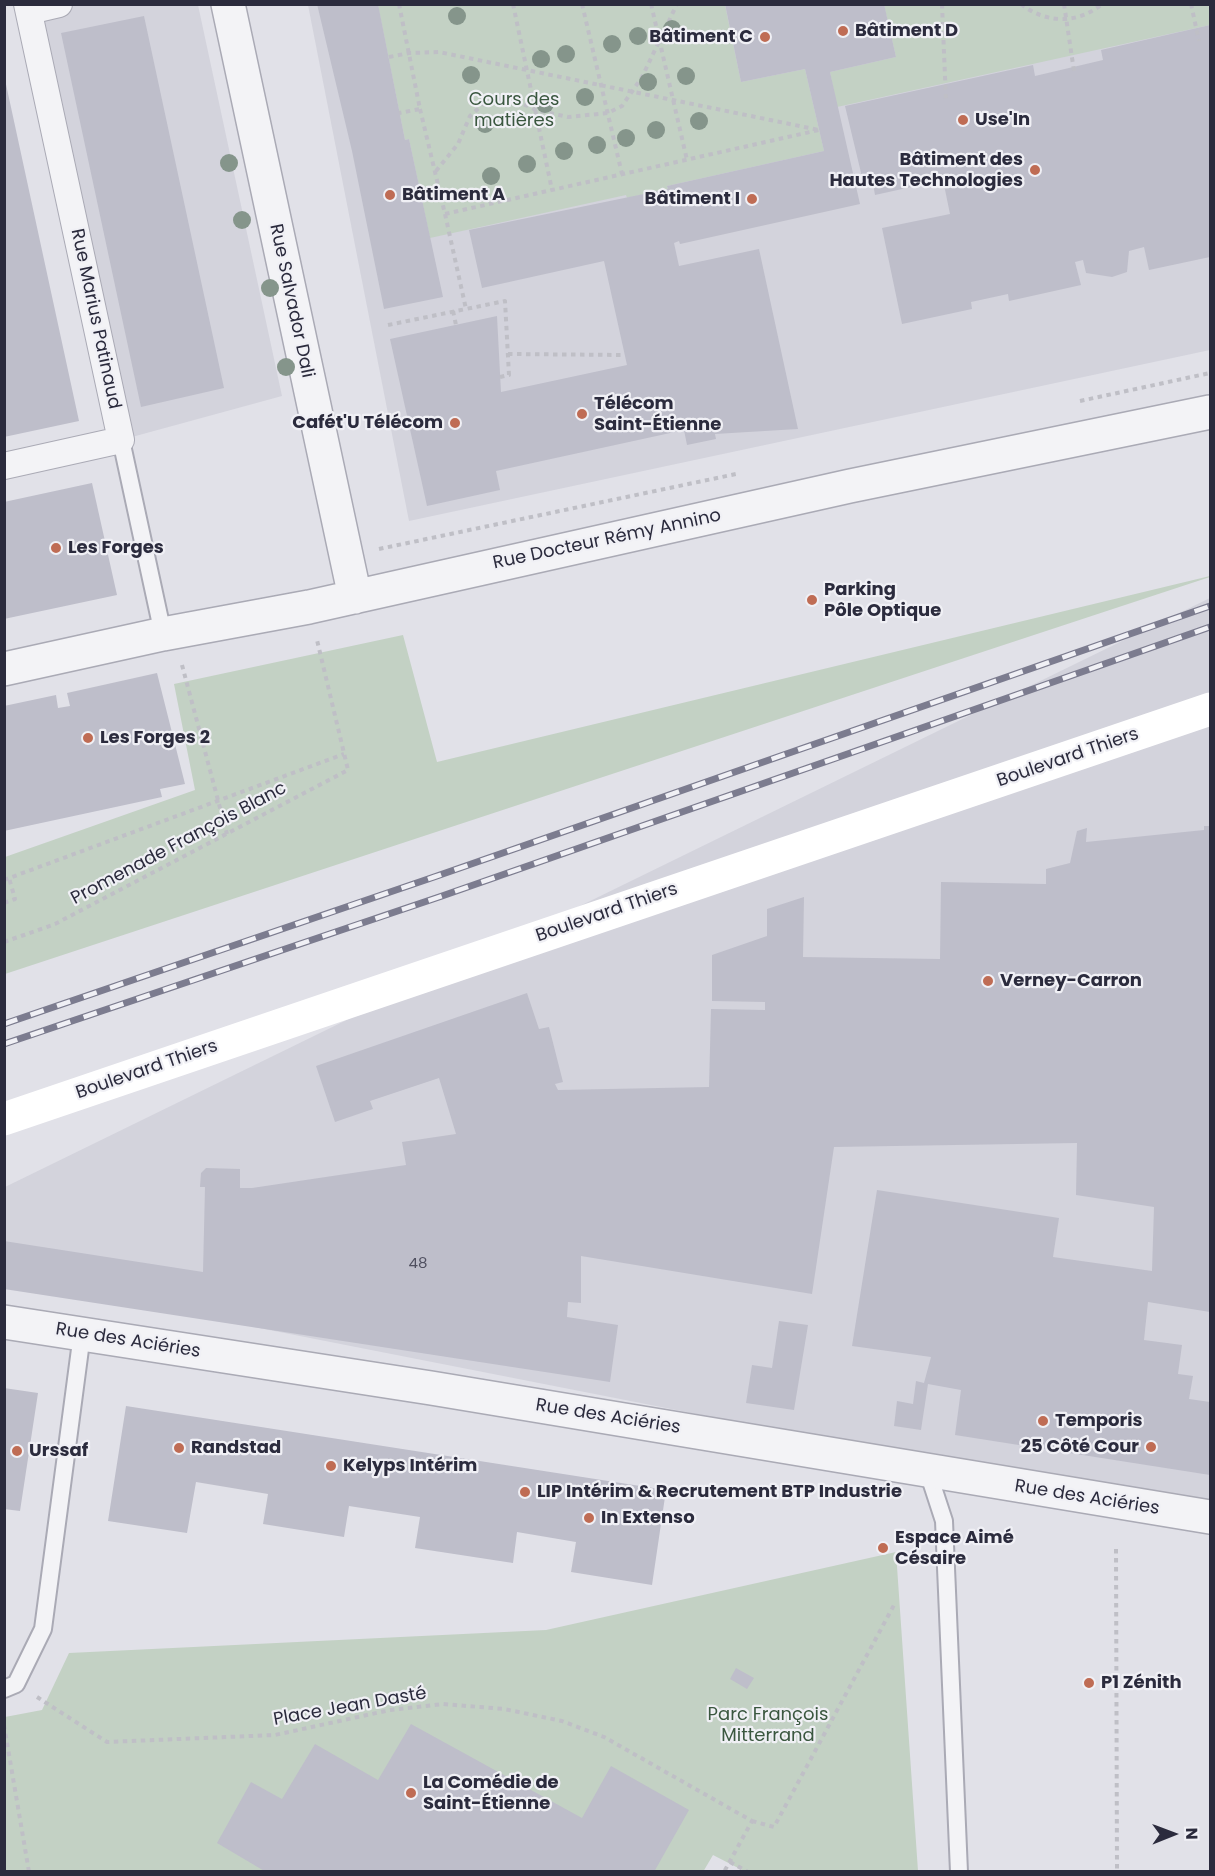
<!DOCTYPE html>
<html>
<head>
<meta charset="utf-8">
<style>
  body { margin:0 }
  #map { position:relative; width:1215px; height:1876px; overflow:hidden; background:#e1e1e8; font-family:Poppins,sans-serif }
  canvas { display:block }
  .frame { position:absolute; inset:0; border:6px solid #2b2b3d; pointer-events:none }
  .north { position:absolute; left:1143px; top:1804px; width:60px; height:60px; -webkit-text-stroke:4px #f0f0f5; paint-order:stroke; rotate:89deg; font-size:16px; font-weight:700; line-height:24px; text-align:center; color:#2b2b3d }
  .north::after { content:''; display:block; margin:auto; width:21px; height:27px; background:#2b2b3d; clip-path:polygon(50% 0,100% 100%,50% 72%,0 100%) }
</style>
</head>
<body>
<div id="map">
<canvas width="1215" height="1876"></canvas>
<div class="frame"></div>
<div class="north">N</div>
</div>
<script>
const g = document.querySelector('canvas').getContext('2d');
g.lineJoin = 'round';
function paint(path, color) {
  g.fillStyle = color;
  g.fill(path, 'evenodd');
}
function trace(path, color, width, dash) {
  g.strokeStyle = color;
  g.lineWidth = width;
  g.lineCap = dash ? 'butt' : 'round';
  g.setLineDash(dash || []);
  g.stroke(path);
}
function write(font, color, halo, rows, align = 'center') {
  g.font = font + ' Poppins,sans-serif';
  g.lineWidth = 4.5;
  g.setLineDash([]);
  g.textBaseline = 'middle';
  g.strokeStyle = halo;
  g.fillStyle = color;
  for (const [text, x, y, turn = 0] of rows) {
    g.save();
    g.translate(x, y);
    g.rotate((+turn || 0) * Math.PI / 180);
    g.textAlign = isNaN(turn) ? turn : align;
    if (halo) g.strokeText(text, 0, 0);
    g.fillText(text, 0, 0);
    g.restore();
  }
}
const built = new Path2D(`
  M27,5H198L282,396L121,440Z
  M308,5H1210V350L409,521Z
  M1210,598V1515L5,1278V1187Z`);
const green = new Path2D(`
  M378,5H725L741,82L805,69L824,151L667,186L668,189L627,198L626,195L430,238L409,139L405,140Z
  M884,5H1210V25L837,107L830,72L896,57Z
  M1210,576V577L5,974V857L195,790L174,684L403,635L437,762Z
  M896,1552L918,1871H744L713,1855L703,1872H5V1717L42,1710L69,1653L546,1630Z`);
const building = new Path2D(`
  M317,4H378L405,140L409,139L443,297L384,309L352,151Z
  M725,4H884L896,57L830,72L860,204L680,244L679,241L674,243L679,266L759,249L798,429L715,434L716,439L687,445L684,430L496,471L500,490L427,506L390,339L497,316L501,392L627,365L604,261L482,288L469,230L668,189L667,186L824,151L805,69L741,82Z
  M144,16L224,388L141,407L61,33Z
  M1210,25V257L1149,270L1144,247L1129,251L1127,272L1112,277L1086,273L1083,260L1075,262L1081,285L1009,301L1008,294L971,302L972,309L902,324L882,228L950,214L943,180L875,195L872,178L863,181L845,106L1033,65L1035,76L1103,60L1101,50Z
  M4,75L79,421L4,437Z
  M92,483L117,595L4,619V502Z
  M157,673L185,784L160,789L162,797L4,831V706L56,695L58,708L70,706L67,693Z
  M1204,826H1210V1312L1148,1302L1144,1340L1182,1345L1178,1374L1193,1376L1189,1399L1210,1402V1475L955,1435L961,1390L928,1384L921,1430L894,1426L897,1401L913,1404L916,1381L924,1383L931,1357L852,1346L877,1190L1059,1218L1053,1257L1152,1271L1154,1207L1076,1195L1077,1143L834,1147L812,1294L581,1256V1303L568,1302L567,1317L618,1325L610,1382L4,1289V1241L203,1272L205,1187H200L201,1173L206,1168L240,1169V1188H252L406,1165L402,1142L456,1134L439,1078L370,1101L373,1109L335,1122L316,1066L527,993L539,1029L549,1027L563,1082L555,1084L558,1090L709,1087L711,1009L765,1010V1002L712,1001V955L767,936V909L804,897L803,957L940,959L941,882L1046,884V869L1070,863L1077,831L1087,828L1086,842L1204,830Z
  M779,1321L808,1325L794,1410L746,1403L752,1365L772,1368Z
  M4,1388L38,1393L20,1511L4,1509Z
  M126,1406L666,1490L652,1585L571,1572L576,1542L517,1532L513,1563L415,1548L420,1517L349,1506L344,1537L263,1524L268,1494L196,1482L187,1533L108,1521Z
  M720,1489L740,1492L738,1499L719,1496Z
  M736,1668L754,1678L747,1689L730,1679Z
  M411,1724L582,1818L611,1766L689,1810L654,1872H266L217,1843L251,1782L282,1799L315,1744L378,1780Z`);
const path = new Path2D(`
  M399,4L420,109L399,113
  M513,4L552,190
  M582,4L622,174
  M651,4L687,160
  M942,4L946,101
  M1021,4C1046,24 1078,24 1102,4
  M1064,4L1074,71
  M1191,4L1199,41
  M389,57L409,53L439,52L819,130
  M420,109L445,214L819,130
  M436,171L458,144L470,116L482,105L499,98L517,101L536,110L568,117L608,113L622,106L642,77L677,4
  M445,214L466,309L505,301L509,375L500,377
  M453,311L456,325
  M388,325L466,309
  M508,354L625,355
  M1080,401L1210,373
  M379,549L736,474
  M182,665L227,834
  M4,880L344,754
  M4,903L15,899L9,878
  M4,942L55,924L348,770L317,640
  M1116,1549L1117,1872
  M37,1697L107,1742L275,1735L390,1710L443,1704L504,1709L562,1721L604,1737L752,1821L724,1872
  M4,1725L29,1872
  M752,1821L774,1827L894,1605
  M730,1862L748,1872`);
const service = new Path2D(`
  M121,440L163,634
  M928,1472L944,1521L959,1872
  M4,1689L16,1684L43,1629L82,1334`);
const pedestrian = new Path2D(`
  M29,11L59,4
  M4,466L121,440L27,4`);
const minor = new Path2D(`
  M228,4L355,597
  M4,669L163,634L309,607L850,486L1210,412`);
const tertiary = new Path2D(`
  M4,1322L431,1388L1210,1517`);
const secondary = new Path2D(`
  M4,1119L1210,709`);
const rail = new Path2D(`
  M4,1024L434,877L1210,606
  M4,1044L442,896L1210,627`);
const trees = [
  [457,16],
  [672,29],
  [638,36],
  [612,44],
  [566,54],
  [541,59],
  [471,75],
  [686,76],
  [648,82],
  [585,97],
  [545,104],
  [699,121],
  [485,124],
  [656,130],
  [626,138],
  [597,145],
  [564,151],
  [229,163],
  [527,164],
  [491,176],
  [242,220],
  [270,288],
  [286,367]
];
const markers = [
  [843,31,6,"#bf6c54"],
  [765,37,6,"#bf6c54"],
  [963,120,6,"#bf6c54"],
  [1035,170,6,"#bf6c54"],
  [390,195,6,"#bf6c54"],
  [752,199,6,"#bf6c54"],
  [582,414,6,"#bf6c54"],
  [455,423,6,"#bf6c54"],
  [56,548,6,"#bf6c54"],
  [812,600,6,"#bf6c54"],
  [88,738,6,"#bf6c54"],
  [988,981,6,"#bf6c54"],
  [1043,1421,6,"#bf6c54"],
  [1151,1447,6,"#bf6c54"],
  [179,1448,6,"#bf6c54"],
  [17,1451,6,"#bf6c54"],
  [331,1466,6,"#bf6c54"],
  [525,1492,6,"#bf6c54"],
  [589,1518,6,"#bf6c54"],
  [883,1548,6,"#bf6c54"],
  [1089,1683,6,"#bf6c54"],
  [411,1793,6,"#bf6c54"]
];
const numberNames = [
  ["48",418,1264]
];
const poiNames = [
  ["Bâtiment D",855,31],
  ["Bâtiment C",753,37,"right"],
  ["Use'In",975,120],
  ["Bâtiment des",1023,160,"right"],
  ["Hautes Technologies",1023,181,"right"],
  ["Bâtiment A",402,195],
  ["Bâtiment I",740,199,"right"],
  ["Télécom",594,404],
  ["Saint-Étienne",594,425],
  ["Cafét'U Télécom",443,423,"right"],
  ["Les Forges",68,548],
  ["Parking",824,590],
  ["Pôle Optique",824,611],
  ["Les Forges 2",100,738],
  ["Verney-Carron",1000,981],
  ["Temporis",1055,1421],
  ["25 Côté Cour",1139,1447,"right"],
  ["Randstad",191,1448],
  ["Urssaf",29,1451],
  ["Kelyps Intérim",343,1466],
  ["LIP Intérim & Recrutement BTP Industrie",537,1492],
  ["In Extenso",601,1518],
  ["Espace Aimé",895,1538],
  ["Césaire",895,1559],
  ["P1 Zénith",1101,1683],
  ["La Comédie de",423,1783],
  ["Saint-Étienne",423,1804]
];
const parkNames = [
  ["Cours des",514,100],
  ["matières",514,121],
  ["Parc François",768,1715],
  ["Mitterrand",768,1736]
];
const streetNames = [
  ["Rue Salvador Dali",291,301,78],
  ["Rue Marius Patinaud",95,319,78],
  ["Rue Docteur Rémy Annino",607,540,-12],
  ["Boulevard Thiers",1068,758,-19],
  ["Promenade François Blanc",179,844,-28],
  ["Boulevard Thiers",607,913,-19],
  ["Boulevard Thiers",147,1070,-19],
  ["Rue des Aciéries",128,1341,9],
  ["Rue des Aciéries",608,1417,9],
  ["Rue des Aciéries",1087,1498,9],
  ["Place Jean Dasté",350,1707,-10]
];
paint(built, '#d3d3dc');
paint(green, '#c3d1c4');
paint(building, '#bebeca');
trace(service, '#aaaab5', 20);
trace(pedestrian, '#aaaab5', 28);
trace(minor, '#aaaab5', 36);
trace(tertiary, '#aaaab5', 36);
trace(path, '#bfbfc6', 4, [4.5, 4.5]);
trace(service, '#f3f3f6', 16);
trace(pedestrian, '#f3f3f6', 26);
trace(minor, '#f3f3f6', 33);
trace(tertiary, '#f3f3f6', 33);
trace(secondary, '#fff', 33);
trace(rail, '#7c7c8f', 7);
trace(rail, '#f0f0f5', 4.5, [14]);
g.fillStyle = '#85958b';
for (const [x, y] of trees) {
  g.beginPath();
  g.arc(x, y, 9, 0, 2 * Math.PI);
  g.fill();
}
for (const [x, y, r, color] of markers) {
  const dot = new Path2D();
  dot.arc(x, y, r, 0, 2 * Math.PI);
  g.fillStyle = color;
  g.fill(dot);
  trace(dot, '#f0f0f5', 2);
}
write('15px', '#505060', null, numberNames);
write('bold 18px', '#2b2b3d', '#f0f0f5', poiNames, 'left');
write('18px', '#3a573f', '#f0f0f5', parkNames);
write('18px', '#2b2b3d', '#f0f0f5', streetNames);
</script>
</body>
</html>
